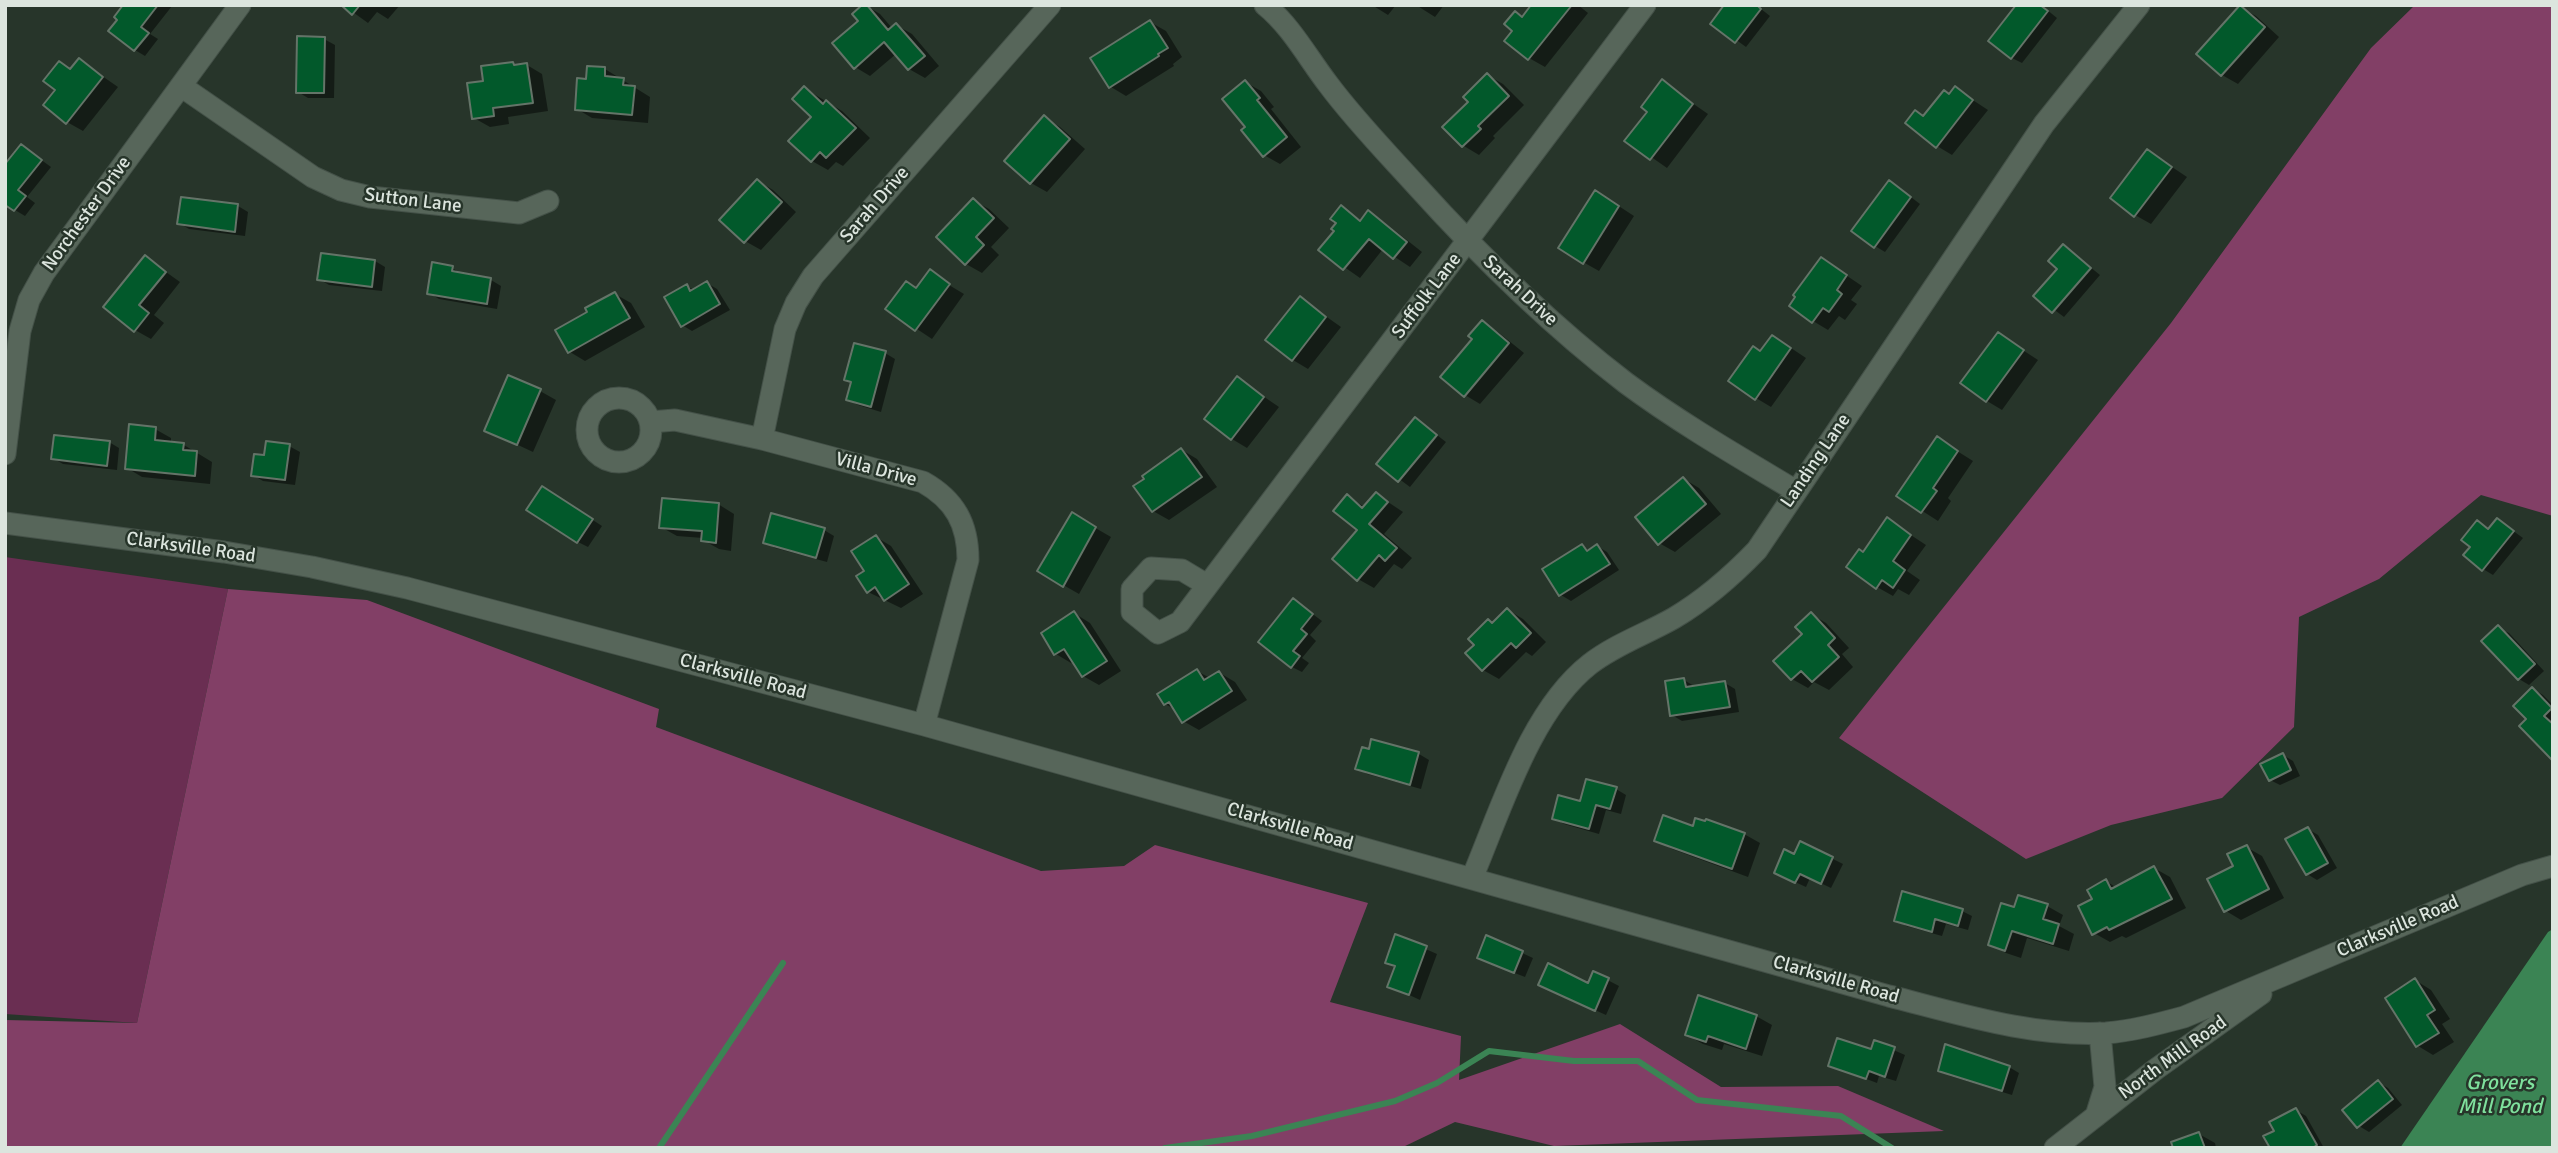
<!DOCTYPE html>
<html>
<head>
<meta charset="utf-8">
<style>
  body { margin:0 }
  #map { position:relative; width:2558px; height:1153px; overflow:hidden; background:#27352a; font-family:Signika,sans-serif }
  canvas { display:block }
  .frame { position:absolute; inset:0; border:7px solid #dce5de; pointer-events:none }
</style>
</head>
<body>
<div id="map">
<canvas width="2558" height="1153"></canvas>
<div class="frame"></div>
</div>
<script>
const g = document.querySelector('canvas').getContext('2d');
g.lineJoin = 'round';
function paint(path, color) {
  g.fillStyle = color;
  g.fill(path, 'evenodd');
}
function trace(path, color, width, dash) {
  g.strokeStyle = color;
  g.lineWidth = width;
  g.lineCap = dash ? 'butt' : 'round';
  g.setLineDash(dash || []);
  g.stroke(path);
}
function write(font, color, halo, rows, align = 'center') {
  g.font = font + ' Signika,sans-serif';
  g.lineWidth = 5;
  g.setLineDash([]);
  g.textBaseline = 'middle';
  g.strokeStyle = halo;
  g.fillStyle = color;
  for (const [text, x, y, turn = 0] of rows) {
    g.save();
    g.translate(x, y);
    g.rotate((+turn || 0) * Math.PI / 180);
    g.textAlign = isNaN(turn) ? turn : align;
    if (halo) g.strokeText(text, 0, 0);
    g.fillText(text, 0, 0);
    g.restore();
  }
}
const green = new Path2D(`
  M5,557L228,589L137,1023L5,1014Z`);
const forest = new Path2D(`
  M2415,5H2553V516L2481,495L2379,579L2299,617L2294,727L2222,798L2111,825L2026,859L1839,738L2171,323L2371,48Z
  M228,589L367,600L659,709L656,727L1041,871L1124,866L1155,845L1368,903L1330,1002L1461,1036L1459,1080L1620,1024L1721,1087L1838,1086L1944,1131L1554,1146L1455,1122L1401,1148H5V1020L137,1023Z`);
const water = new Path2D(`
  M2553,929V1148H2400L2548,932Z`);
const shadow = new Path2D(`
  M125,5L172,6L150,34L158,39L145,56L135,50L120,19Z
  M343,5H400L388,19L377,12L368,23Z
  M865,5L880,14L892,28L896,25L912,34L939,66L925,78L909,69L896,54L870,76L855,67L860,21Z
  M1372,5H1396L1388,15Z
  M1416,5H1444L1435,17Z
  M1533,5H1578L1588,13L1545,67L1529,58L1515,30Z
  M1756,5L1770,16L1746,47L1713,23Z
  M2018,5H2041L2057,18L2022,63L2012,58Z
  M2240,7L2256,16L2279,37L2238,84L2222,75Z
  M1150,22L1166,31L1182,57L1173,64L1174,66L1126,96L1111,87L1093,59Z
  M324,39L335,45L334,98H308L298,92Z
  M79,60L118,87L83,131L67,122Z
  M513,64L517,66L527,65L542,74L548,111L508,117L509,124L490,127L474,118L485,83Z
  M605,69L650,97L648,123L592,118L577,109L587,81Z
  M1487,75L1503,84L1524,105L1493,136L1495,138L1479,155L1464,146L1445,127L1470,102Z
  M1245,82L1261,91L1274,107L1271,109L1301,147L1280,164L1264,155L1248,127Z
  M1662,82L1708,114L1667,168L1627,140L1649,111Z
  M804,88L842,111L870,138L843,166L836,162L828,170L812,161L791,141L814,117Z
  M1956,89L1988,110L1952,155L1937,146L1924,118Z
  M1045,118L1060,127L1085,149L1047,192L1031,183L1007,161Z
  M22,146L51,167L27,197L35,203L25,216L15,210Z
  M2148,151L2187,177L2151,224L2135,215Z
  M758,181L773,190L796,212L761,250L745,241Z
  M1899,188L1920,204L1885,252L1875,246Z
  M973,200L989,209L1009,228L991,247L999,255L982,273L966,264L939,237Z
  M1611,201L1634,216L1599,271L1583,262Z
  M238,206L248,212L245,236L189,229L179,223Z
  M1341,207L1362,221L1369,213L1384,222L1422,252L1410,267L1383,249L1360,278L1320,250L1336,231Z
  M2064,246L2100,275L2064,317L2036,296L2060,269Z
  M145,257L180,282L154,315L164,323L151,339L135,330Z
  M1822,259L1862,286L1851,300L1857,304L1845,320L1839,316L1828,330L1813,321Z
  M375,261L385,267L382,291L329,285L319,279Z
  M452,268L462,274L491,280L501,286L497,309L439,299L429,293Z
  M944,282L964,294L932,339L887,309L917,289Z
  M707,283L717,289L730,310L692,331L682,325L687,286L694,290Z
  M615,294L631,303L645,327L585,361L570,352L558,331L590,312Z
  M1300,298L1341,327L1308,369L1293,360Z
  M1482,322L1498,332L1524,353L1480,404L1465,395L1475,339Z
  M1998,334L2038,360L2002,410L1987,401Z
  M1788,346L1806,358L1771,407L1756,398L1761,353Z
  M885,353L895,359L881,412L858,405L848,400Z
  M1238,379L1279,407L1247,448L1232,439Z
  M540,391L556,400L533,452L486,430Z
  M1416,419L1446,442L1410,487L1379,464Z
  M155,429L171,438V444L184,445L212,462L210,484L142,477L127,468Z
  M1938,439L1973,461L1948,498L1951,501L1938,521L1899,496Z
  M109,442L119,448L117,470L63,464L53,458Z
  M289,446L300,452L295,485L263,481L253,475L266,457Z
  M1182,450L1197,459L1217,487L1169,520L1153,511Z
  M1684,479L1699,488L1721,514L1675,552L1659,543Z
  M553,494L602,526L588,547L578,542Z
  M1376,494L1403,512L1384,534L1412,558L1402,569L1394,564L1374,588L1358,579L1359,530L1347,497L1365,507Z
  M718,504L734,514L731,551L719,549L703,540V538L677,536L661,527Z
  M1073,515L1111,537L1079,594L1039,571Z
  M1888,520L1926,545L1907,571L1920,580L1909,595L1898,589L1893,596L1877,587L1864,554Z
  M2498,520L2523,538L2493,575L2483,569L2472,547L2477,522L2490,530Z
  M824,530L834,536L827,562L775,548L765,542Z
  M876,537L891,546L923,594L901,608L868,592L867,571Z
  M1582,546L1590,551L1597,546L1607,552L1619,570L1571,601L1561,595Z
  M1294,600L1322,621L1310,635L1316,641L1302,658L1309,663L1302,672L1292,667Z
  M1508,610L1523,619L1546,642L1532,656L1526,652L1499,679L1483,670L1493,624Z
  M1074,613L1090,623L1121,671L1099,685L1083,676L1074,661L1071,663L1056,654Z
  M1811,614L1826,623L1849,648L1842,654L1853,667L1829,690L1814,682L1808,688L1792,679Z
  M2498,628L2509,633L2544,671L2529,685L2519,679Z
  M1197,671L1210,678L1220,673L1235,682L1247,700L1199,730L1183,721L1176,710L1165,704Z
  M1684,680L1694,686L1725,683L1735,689L1739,712L1682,721L1672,715Z
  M2533,689L2543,695L2553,705V759L2521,726L2528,719Z
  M1373,741L1419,754L1429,760L1421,789L1367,774L1357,768L1370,751Z
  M2283,755L2293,761L2300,776L2280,785L2270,780Z
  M1616,789L1626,795L1621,814L1606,810L1599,834L1564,824L1554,818L1582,803Z
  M1694,828L1744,834L1760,843L1748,877L1672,849L1656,840Z
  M2308,829L2318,835L2337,868L2317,880L2307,874Z
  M1801,843L1843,864L1831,888L1810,878L1806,887L1786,878Z
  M2246,847L2262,856L2284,898L2241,920L2226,911L2236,867Z
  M2154,868L2170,877L2186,908L2126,938L2122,936L2110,942L2094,933V900L2106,881L2117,888Z
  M2047,906L2063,915L2059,926L2074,934L2069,951L2027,938L2021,958L2006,953L1990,944L2016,909Z
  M1962,911L1972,916L1968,930L1946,924L1942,936L1906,926L1896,920Z
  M1396,936L1437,954L1420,1000L1390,986L1396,967L1387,962Z
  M1487,937L1533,958L1525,977L1489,963Z
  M1594,973L1619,986L1606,1015L1550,990L1589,985Z
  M2415,980L2431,990L2450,1019L2442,1024L2454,1042L2433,1055L2418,1046L2387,999Z
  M1756,1016L1772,1025L1762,1056L1724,1044L1722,1050L1703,1044L1687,1035Z
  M1875,1042L1905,1055L1896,1081L1879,1076L1877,1083L1830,1065L1872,1051Z
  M2009,1067L2019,1073L2012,1095L1950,1076L1940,1070Z
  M2378,1082L2388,1088L2402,1105L2369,1132L2359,1126Z
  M2296,1110L2306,1116L2324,1148H2272L2276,1131Z
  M2199,1134L2215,1143L2216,1148H2175Z`);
const stream = new Path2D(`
  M659,1148L783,963
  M1165,1148L1252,1136L1395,1101L1437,1083L1489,1051L1574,1061H1638L1697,1100L1841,1116L1892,1148`);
const building = new Path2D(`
  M123,5H158L141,27L149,33L134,51L108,31L117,20L114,17Z
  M341,5H360L352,15Z
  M862,5H867L888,30L896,23L925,56L908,70L884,42L854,69L832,43L858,21L852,14Z
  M1531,5H1572L1528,60L1504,41L1512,31L1504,24L1515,11L1522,17Z
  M1724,5H1757L1761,9L1735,43L1710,24Z
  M2016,5H2040L2048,11L2011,59L1988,41Z
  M2240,5L2265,27L2221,76L2196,54Z
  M1150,20L1168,48L1158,54L1159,56L1109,88L1090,58Z
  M297,36L325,37L324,93H296Z
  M79,58L103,77L66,124L43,105L55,90L43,81L59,61L70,69Z
  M513,62L514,65L527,63L533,103L493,108L494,116L472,119L467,83L483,81L481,66Z
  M587,66L605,67V76L624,78L623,85L635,86L632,115L575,110L577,78L586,79Z
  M1487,73L1509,96L1478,126L1481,129L1462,147L1442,127L1468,102L1463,97Z
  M1662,79L1693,104L1650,160L1624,141L1647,112L1641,107Z
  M1245,80L1260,98L1257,100L1287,137L1263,157L1241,130L1245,127L1222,99Z
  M804,86L823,104L826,100L856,128L826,158L820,152L811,162L788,141L811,117L792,99Z
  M1955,86L1973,100L1936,148L1905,123L1915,110L1923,116L1944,90L1949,94Z
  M1044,115L1070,139L1030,184L1004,161Z
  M21,144L42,160L18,190L26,196L14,211L5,205V164Z
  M2147,149L2172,167L2134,217L2110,198Z
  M757,179L782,202L744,243L719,220Z
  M1889,180L1911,197L1874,248L1851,231Z
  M1595,190L1619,206L1583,264L1558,248Z
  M181,197L238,204L235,232L177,224Z
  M973,198L994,218L976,237L984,245L965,265L936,237Z
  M1341,205L1360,221L1368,210L1407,242L1393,259L1369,239L1343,270L1318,250L1334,231L1331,229L1336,223L1330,219Z
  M2063,244L2091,268L2052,313L2033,296L2057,269L2048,261Z
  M321,253L375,260L372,287L317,280Z
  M145,255L166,272L139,305L149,313L134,332L103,307Z
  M1821,257L1847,275L1837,290L1842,294L1829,312L1823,308L1812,323L1789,306L1795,297L1793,295Z
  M432,262L453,266L452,271L491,278L487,304L427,294Z
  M930,269L950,284L915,331L885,309L906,281L916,288Z
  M707,281L720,304L681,327L664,297L687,284L690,291Z
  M615,292L630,318L568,353L555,330L587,312L585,308Z
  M1300,296L1326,317L1292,361L1265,340Z
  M1482,320L1509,343L1464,397L1440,377L1472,339L1468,336Z
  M1998,332L2024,350L1986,402L1960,383Z
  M1772,335L1791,348L1755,400L1728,381L1753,346L1760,351Z
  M854,343L886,351L871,407L846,400L851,382L844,380Z
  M508,375L541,389L517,445L484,431Z
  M1237,376L1264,397L1231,440L1204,419Z
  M1415,417L1437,435L1398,482L1376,464Z
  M129,424L156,427L155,440L184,443L183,450L197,451L195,476L125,469Z
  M54,435L110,441L107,466L51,459Z
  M1937,436L1958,451L1933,488L1937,491L1921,513L1896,496Z
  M266,441L290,444L285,480L251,476L254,454L264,455Z
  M1181,448L1202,477L1152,512L1133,486L1144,479L1142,476Z
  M1683,477L1706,504L1658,545L1635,517Z
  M542,486L593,519L577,543L526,510Z
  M1376,492L1388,502L1369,524L1397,548L1385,561L1379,555L1357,581L1332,559L1357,530L1333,511L1347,494L1362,508Z
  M662,498L719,503L716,543L701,541L702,531L659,528Z
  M1072,512L1096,527L1063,587L1037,571Z
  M771,513L825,528L816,558L763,543Z
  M1887,517L1911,535L1893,561L1905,570L1893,588L1882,580L1876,589L1846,567L1859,549L1863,552Z
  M2497,518L2514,531L2482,571L2463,555L2470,547L2461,540L2477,520L2488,529Z
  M876,535L909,584L884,601L875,587L867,593L856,576L864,571L851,551Z
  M1582,544L1587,551L1597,544L1610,564L1559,596L1542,569Z
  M1293,598L1313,614L1301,629L1307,634L1293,651L1300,656L1291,668L1258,642Z
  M1507,608L1531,633L1516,648L1511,643L1482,671L1465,653L1474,645L1468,639L1488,619L1492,623Z
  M1074,611L1107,661L1082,677L1064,649L1054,655L1041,633Z
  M1811,612L1835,638L1828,645L1839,657L1812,682L1801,671L1791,680L1773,661L1802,634L1795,627Z
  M2498,625L2535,664L2518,680L2481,641Z
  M1197,669L1204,680L1219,671L1232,691L1182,723L1169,702L1164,705L1157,694Z
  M1684,678L1686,687L1725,681L1730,707L1670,716L1665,681Z
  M2532,687L2552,708L2544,716L2553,724L2552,760L2519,726L2526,719L2513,706Z
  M1371,739L1419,752L1410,785L1355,769L1362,747L1369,749Z
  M2283,753L2291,770L2269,781L2260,764Z
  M1586,779L1617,787L1610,809L1596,805L1589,829L1552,819L1558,795L1580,801Z
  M1663,815L1693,826L1695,818L1705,821L1706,819L1745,833L1732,869L1654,841Z
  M2308,827L2328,863L2306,875L2285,839Z
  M1800,841L1833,857L1821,884L1800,874L1795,883L1774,873L1784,849L1794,854Z
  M2247,845L2269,889L2224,912L2207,879L2233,866L2227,854Z
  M2154,866L2172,899L2109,930L2107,927L2092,935L2078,906L2092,899L2087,890L2106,879L2111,889Z
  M1902,891L1963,909L1958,926L1935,919L1932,932L1894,921Z
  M2018,895L2048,904L2043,919L2059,924L2053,944L2012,931L2005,951L1988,945L2001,903L2014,907Z
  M1395,934L1427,946L1409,995L1387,987L1395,966L1385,963Z
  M1486,935L1523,951L1514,973L1477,958Z
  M1548,963L1588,983L1593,971L1609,978L1595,1011L1538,985Z
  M2415,978L2435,1010L2427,1015L2439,1033L2416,1047L2385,998Z
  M1698,995L1757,1015L1746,1049L1708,1036L1706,1042L1685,1035Z
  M1837,1038L1871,1049L1874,1040L1895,1047L1885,1077L1869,1071L1866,1079L1828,1066Z
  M1945,1044L2010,1066L2002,1091L1938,1071Z
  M2378,1080L2393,1099L2357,1128L2342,1110Z
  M2296,1108L2317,1145L2313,1148H2270L2263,1136L2274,1131L2269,1122Z
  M2199,1132L2205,1148H2173L2171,1142Z`);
const street = new Path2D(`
  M1265,5C1291,26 1308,58 1328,84C1354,119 1385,151 1415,184C1480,256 1549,324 1626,383C1680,423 1739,457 1796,491
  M181,86L313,177L341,190L370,197L519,213L548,201
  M587 430a32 32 0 1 1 64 0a32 32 0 1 1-64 0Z
  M650,422L675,420L762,439L923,482C955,500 968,524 968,560L924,725
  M762,439L785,329L796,303L813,276L1050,5
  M5,454L20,331L29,300L44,273L240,5
  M5,523L224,552L312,567L407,588L924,725L1889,996C1960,1014 2032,1037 2106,1033C2132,1031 2158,1024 2184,1017L2522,875L2553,866
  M1207,585L1182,570L1151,568L1132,589V612L1158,633L1180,622L1645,5
  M1472,878C1501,810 1530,711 1590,664C1616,644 1646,634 1674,618C1706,599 1732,576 1757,550L2044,124L2139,5
  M2096,1116L2105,1087L2100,1033
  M2055,1148L2156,1069L2261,994`);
const streetNames = [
  ["Sutton Lane",413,201,7],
  ["Sarah Drive",875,205,-49],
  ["Norchester Drive",87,214,-54],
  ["Sarah Drive",1520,291,43],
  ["Suffolk Lane",1427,296,-53],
  ["Landing Lane",1816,461,-56],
  ["Villa Drive",876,470,15],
  ["Clarksville Road",191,548,8],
  ["Clarksville Road",743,677,15],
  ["Clarksville Road",1290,827,16],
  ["Clarksville Road",2398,927,-23],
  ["Clarksville Road",1836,980,16],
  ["North Mill Road",2173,1058,-36]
];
const waterNames = [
  ["Grovers",2500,1083],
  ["Mill Pond",2500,1107]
];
paint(green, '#6a2e52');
paint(forest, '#823f66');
paint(water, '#3b8454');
paint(shadow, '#0007');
trace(stream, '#3b8454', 6);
paint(building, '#02592b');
trace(building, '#647468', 2);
trace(street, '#445148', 23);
trace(street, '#57665a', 21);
write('19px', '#dce5de', '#27352a', streetNames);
write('italic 21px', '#7fe19d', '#27352a', waterNames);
</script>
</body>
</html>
